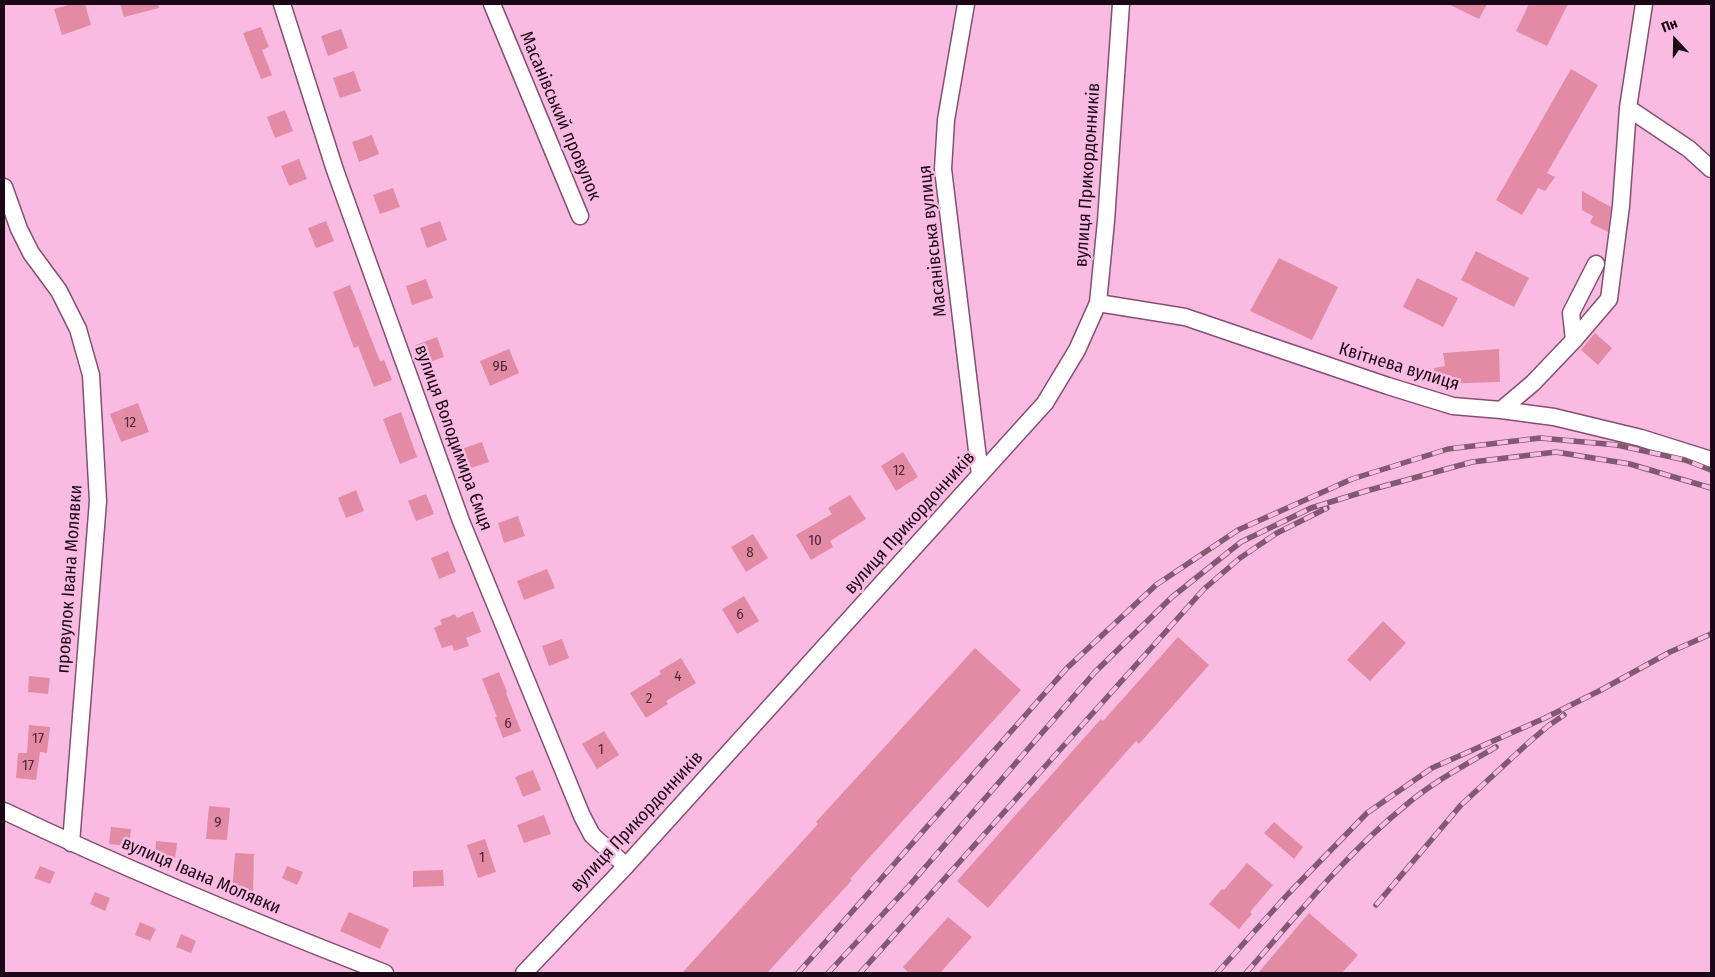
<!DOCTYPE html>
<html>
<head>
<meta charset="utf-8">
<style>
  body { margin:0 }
  #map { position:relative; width:1715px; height:977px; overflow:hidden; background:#fabbe2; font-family:"Fira Sans Condensed",sans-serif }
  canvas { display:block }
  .frame { position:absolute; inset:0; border:5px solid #1c0716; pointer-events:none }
  .north { position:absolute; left:1650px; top:15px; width:50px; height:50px; -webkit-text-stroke:4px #fabbe2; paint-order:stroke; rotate:339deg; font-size:14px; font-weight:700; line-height:20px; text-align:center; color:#1c0716 }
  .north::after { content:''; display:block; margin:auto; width:18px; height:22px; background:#1c0716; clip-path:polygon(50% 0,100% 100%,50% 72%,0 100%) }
</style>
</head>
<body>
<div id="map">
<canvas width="1715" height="977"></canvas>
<div class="frame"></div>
<div class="north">Пн</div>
</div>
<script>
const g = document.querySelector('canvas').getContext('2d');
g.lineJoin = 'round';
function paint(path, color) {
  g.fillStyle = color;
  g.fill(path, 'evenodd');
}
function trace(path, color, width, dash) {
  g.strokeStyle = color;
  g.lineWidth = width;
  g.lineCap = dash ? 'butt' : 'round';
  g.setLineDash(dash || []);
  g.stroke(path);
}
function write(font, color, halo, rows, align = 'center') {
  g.font = font + ' "Fira Sans Condensed",sans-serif';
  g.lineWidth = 5;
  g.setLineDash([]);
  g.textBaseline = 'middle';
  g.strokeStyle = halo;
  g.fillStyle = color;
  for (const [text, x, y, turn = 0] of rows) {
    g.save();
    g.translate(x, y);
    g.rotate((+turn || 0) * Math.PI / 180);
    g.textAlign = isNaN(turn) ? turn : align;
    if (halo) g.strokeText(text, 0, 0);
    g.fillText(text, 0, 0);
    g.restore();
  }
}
const building = new Path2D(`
  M72,4H85L91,25L62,35L54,9Z
  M120,4H158L159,8L124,17Z
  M1448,4H1487L1479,19Z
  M1529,4H1568L1547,46L1516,31Z
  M261,27L269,47L262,50L272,75L261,79L243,33Z
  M341,29L348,48L328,56L321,36Z
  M1571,69L1598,85L1547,173L1555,177L1545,191L1538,188L1522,215L1496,200Z
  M354,71L361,91L340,98L333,78Z
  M285,110L293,131L275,138L267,117Z
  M372,135L379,154L359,162L352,142Z
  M299,159L307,179L289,186L281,166Z
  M393,188L400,207L380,214L373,195Z
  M1582,191L1611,207L1608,232L1590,223L1593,216L1582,210Z
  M326,221L334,241L316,248L308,228Z
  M440,221L447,240L427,248L420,228Z
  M1476,251L1529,278L1514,307L1461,280Z
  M1279,258L1338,287L1312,340L1250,311Z
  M1417,278L1458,298L1443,327L1403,307Z
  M426,279L433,298L412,305L406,286Z
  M350,285L380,361L384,360L392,380L374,387L358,346L354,348L333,292Z
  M1595,333L1612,348L1598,365L1581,350Z
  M437,337L444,357L423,364L416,345Z
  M509,349L519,373L490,386L480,361Z
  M1499,349L1500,382L1434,384V368L1445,366L1443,353Z
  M138,403L149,432L121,442L110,414Z
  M401,412L417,457L400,464L383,419Z
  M482,442L489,462L468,469L461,449Z
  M903,452L918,477L896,491L881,466Z
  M356,490L364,511L346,518L338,498Z
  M426,494L434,514L416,521L408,501Z
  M850,495L866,519L830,541L833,547L811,560L796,535L832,514L828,508Z
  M518,516L525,536L504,543L498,523Z
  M753,534L768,558L746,572L731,547Z
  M448,551L456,572L439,579L431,558Z
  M547,569L555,588L524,600L517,581Z
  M744,596L759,621L737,634L722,609Z
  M473,611L481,632L466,638L469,646L454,651L452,645L442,648L434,628L442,624L440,620L455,614L457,618Z
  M1383,621L1406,643L1370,681L1347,660Z
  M1178,637L1209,665L1139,744L1136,741L988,908L957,881L1101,719L1103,721Z
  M562,639L569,658L549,666L542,646Z
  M975,648L1021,690L850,879L852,880L767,973H682L818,824L816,822Z
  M681,658L696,683L666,701L668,704L646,718L630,693L661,674L659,671Z
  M499,672L507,692L506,693L521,731L503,738L495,717H497L482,679Z
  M29,676L50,678L48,694L28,692Z
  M29,725L50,727L47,753L40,752L36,780L16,778L18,753H27Z
  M604,731L619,755L597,769L582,744Z
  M533,770L541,790L523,797L515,777Z
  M209,806L230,808L227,840L206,839Z
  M544,815L551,834L524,843L517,825Z
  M1274,822L1303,847L1294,859L1264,833Z
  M111,827L131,829L129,846L109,844Z
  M485,839L496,872L478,878L467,845Z
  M156,841L177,843L175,859L155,858Z
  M235,853L254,854L253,894L232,892Z
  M1247,863L1273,885L1250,912L1252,914L1239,929L1209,904L1222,889L1224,890Z
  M40,866L55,872L50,884L34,878Z
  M287,866L303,872L297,885L282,878Z
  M443,870L444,886L413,887V871Z
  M95,892L110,898L105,911L90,904Z
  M349,912L389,929L380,949L340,931Z
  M1309,913L1358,955L1342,973H1258Z
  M948,917L972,937L940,973H909L903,967Z
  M140,922L156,929L150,941L135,935Z
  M181,934L196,941L191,953L176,947Z`);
const minor = new Path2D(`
  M282,4L335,170L461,521L582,816L592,835L626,866
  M492,4L580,216
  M966,4L946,120L943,169L980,475
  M1644,4L1628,108L1689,149L1711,169
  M4,187L19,229L31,253L59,291L78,329L91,375L98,501L71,843
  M1098,303L1185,317L1388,386L1453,406L1501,410L1533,383L1574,340L1609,299L1621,206L1628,108
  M1574,340L1571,313L1596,264
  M1501,410L1554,417L1641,438L1711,460
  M4,811C128,870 256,923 385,973
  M524,973L626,866L1045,403L1077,350L1098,303L1106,221L1121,4`);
const rail = new Path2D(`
  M1376,905L1461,805L1527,744L1548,726L1564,715
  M798,973L1067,668L1156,585L1238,530L1352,479L1448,449L1540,438L1617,445L1685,460L1711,470
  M828,973L908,887L1095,672L1172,597L1241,542L1311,508L1366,491L1472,462L1556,452L1630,464L1711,488
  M860,973L1204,589L1240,558L1277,533L1327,508
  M1217,973L1288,894L1367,813L1432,768L1545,718L1601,690L1670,652L1711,634
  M1246,973C1297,915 1346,854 1406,805C1433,782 1465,765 1496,747`);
const numberNames = [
  ["9Б",500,367],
  ["12",130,423],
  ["12",899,471],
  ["10",815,541],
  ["8",750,553],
  ["6",740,615],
  ["4",678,677],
  ["2",649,699],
  ["6",508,724],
  ["17",38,739],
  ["1",601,750],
  ["17",28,766],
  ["9",218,823],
  ["1",482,858]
];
const streetNames = [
  ["Масанівський провулок",560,116,67],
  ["вулиця Прикордонників",1088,175,-86],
  ["Масанівська вулиця",933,241,-96],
  ["Квітнева вулиця",1399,367,17],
  ["вулиця Володимира Ємця",453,438,70],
  ["вулиця Прикордонників",910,523,-48],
  ["провулок Івана Молявки",70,579,-86],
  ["вулиця Прикордонників",637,822,-47],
  ["вулиця Івана Молявки",201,876,23]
];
paint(building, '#e38ba5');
trace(minor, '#854e72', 19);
trace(minor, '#fff', 16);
trace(rail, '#815973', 5.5);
trace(rail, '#fabbe2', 4, [11]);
write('15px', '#4e283a', null, numberNames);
write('18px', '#1c0716', '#fabbe2', streetNames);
</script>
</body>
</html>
